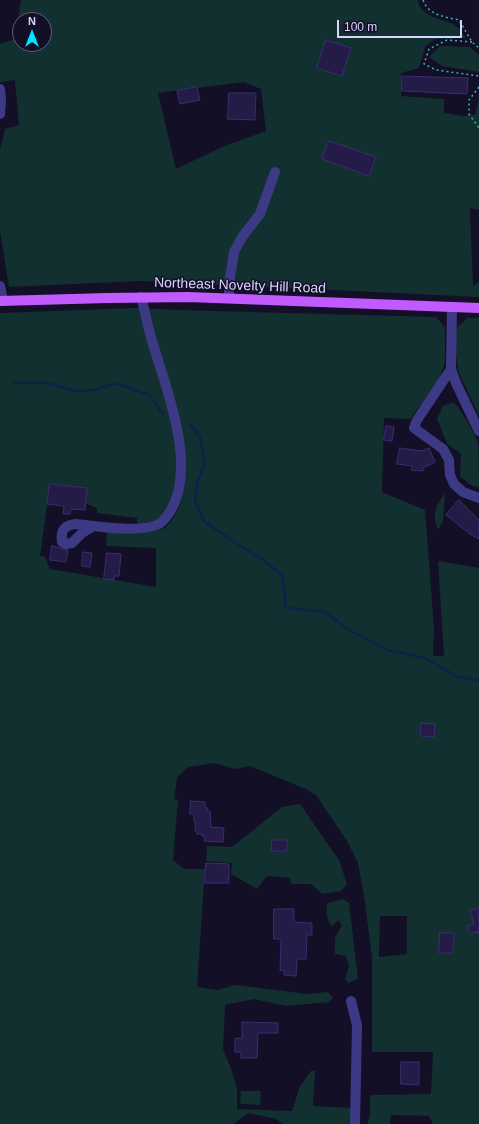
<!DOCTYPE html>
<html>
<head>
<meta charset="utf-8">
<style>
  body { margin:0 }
  #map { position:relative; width:479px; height:1124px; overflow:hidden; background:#130f26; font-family:Arial,sans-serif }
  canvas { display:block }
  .north { position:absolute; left:12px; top:12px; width:40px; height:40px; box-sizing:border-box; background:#130f26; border:1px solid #625e7d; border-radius:50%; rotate:0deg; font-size:11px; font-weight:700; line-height:16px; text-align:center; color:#d9d4ff }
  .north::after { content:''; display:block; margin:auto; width:14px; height:18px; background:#00e5ff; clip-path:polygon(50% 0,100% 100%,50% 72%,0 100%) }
  .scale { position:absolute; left:337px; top:20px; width:125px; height:18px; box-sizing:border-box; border:2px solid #d9d4ff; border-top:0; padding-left:5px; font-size:12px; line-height:14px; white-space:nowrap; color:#d9d4ff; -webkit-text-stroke:3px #130f26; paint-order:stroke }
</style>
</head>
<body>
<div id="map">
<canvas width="479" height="1124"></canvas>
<div class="north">N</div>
<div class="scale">100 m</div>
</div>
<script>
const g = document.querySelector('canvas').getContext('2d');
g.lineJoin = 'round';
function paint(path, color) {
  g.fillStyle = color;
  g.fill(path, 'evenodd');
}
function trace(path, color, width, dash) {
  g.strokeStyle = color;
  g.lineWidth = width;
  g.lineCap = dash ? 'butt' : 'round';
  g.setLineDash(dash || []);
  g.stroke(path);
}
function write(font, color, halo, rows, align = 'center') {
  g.font = font + ' Arial,sans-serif';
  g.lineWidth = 3;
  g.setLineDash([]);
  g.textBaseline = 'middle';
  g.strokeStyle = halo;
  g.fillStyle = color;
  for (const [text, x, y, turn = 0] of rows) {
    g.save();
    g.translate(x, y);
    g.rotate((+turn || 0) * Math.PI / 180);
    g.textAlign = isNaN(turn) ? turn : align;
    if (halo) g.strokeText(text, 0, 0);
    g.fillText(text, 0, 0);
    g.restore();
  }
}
const green = new Path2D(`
  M21,0H418C420,17 441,18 453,24C458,26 462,33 466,38L435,39L425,47L419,68L401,73V96L444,99V113L463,116L475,115L479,99V210L470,208L473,286L479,282V297L140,281L9,287L0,231V150L5,129L19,125L15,80L0,82V44L15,39ZM20,20H44V44H20ZM244,82L261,89L266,131L222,147L176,169L158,93Z
  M440,46L470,47L479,55V72L442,66L429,57Z
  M136,308L177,310L436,317L445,327V362L439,380L410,419L384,418L382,492L425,510L434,628L433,656H444L438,561L479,568V1124H433L429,1116L391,1115L390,1124H367L370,1115V1095L431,1094L433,1052H372V957L364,896L358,863L347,841L316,795L306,789L250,766L235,769L214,763L188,767L177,777L174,799L178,800L173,860L184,869H205L197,987L218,990L235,985L307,994L328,992L333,998L329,1002L286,1006L254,999L225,1005L223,1049L231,1069L237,1088V1109L292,1111L300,1086L311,1071H315L313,1106L351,1108V1124H283L276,1119L249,1113L237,1121L235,1124H0V313ZM182,431C184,461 191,496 171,521C168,524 166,528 162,529C148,535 122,531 107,531L106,546L156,548V587L50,569L45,557L40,556L50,484L87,488L85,503L97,508V513L137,518V525C146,526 162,520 167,511C179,491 180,455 182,431ZM380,916H407V954L379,957Z
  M468,318H479V416L458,371L455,345V329Z
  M454,402C462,412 474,431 478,443C479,456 479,473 479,487L472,486L460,476L461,454L447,444L437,419L443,406Z
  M445,493L443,521L438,530C432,514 435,507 445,493Z
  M300,804L339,860L347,884L341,891L322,894L311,884H291L290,878L267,876L257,889L231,874L232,863L206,861L207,846L232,847L282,807Z
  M343,899L349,903L358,979L348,983L345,979L349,966L346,956L335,954V938L342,925L338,920L332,927C327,920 326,912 327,903Z
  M241,1091H261L260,1105L240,1104Z`);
const stream = new Path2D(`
  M14,383H47L76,391L95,390L116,383L149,395L163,414
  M190,424L200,437L205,463L198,481L195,501L204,521L234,542L262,559L282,575L286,608L325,612L349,630L388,650L425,658L458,677L479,680`);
const building = new Path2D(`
  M326,40L351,48L342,76L317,68Z
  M402,76L468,78L467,94L402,91Z
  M197,87L200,100L180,104L177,91Z
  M229,93H256L255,120L228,119Z
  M329,141L376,157L369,176L322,159Z
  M386,426L394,427L392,441L384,440Z
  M400,448L421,451L429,448L435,462L423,468V471L411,470L412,466L397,464Z
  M50,484L87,488L85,510L71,509L70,514H63L64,506L47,504Z
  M459,500L479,520V539L470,534L446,515Z
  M52,546L68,550L66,562L50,560Z
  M83,552L92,553L90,567L82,566Z
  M107,553L121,554L119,576H114V580L104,579Z
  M421,723L435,724L434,737L421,736Z
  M191,801L205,802V808H208L207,811H210L211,827L224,828L223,842L204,841L205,836H202V834H197L195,830L196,822H194V814H190Z
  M272,840H287V851H272Z
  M206,863L229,864V883H205Z
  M479,908V934H478L477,931L470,934L467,926L474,924L470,911Z
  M274,909H294V922L312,923V935H307L306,959H297L296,976L284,975V971L280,970L281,939H274Z
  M440,933H454L453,953H439Z
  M242,1022L278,1023V1033H258L257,1058H241V1052H235V1038H242Z
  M401,1062H419V1085L401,1084Z`);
const path = new Path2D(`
  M423,0C428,15 445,17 459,20L472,42L479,48
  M472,42L447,40L429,49L424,64L436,70L479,76
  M479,87L469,100V114L479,128`);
const minor = new Path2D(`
  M0,89L1,101L0,114
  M0,286L3,301
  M229,298V284L234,252L242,237L260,214L275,172
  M452,307L451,369L456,383L479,431
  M451,369L417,420L414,428L443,449L449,460L450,475L454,484L463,492L479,498
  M94,526L82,533L72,543L66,544L62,542C60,530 65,525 76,524C97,526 138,533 157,525C163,523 167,516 170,512C198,466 166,388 152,341C148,327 145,312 141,297
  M351,1001L357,1025L355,1124`);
const major = new Path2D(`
  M0,301L108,298L188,297L479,308`);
const streetNames = [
  ["Northeast Novelty Hill Road",240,286,2]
];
paint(green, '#12302f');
trace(stream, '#0c2248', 2.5);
paint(building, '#241b47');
trace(building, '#3b2d73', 1);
trace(path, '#2fb8b0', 1.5, [2, 3]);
trace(minor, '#3d3a85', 10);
trace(major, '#c25bff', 10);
write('14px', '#d9d4ff', '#130f26', streetNames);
</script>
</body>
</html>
